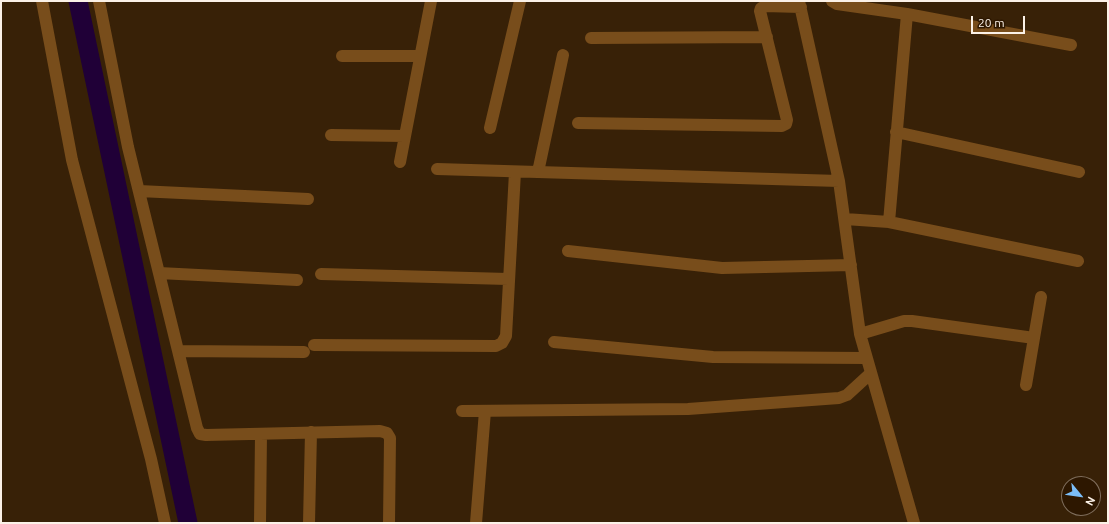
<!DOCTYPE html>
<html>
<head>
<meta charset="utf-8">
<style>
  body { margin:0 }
  #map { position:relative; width:1109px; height:524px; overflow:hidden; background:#382107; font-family:Ubuntu,sans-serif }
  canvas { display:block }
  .frame { position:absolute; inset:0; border:2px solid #fbf1e7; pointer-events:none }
  .north { position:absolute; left:1061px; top:476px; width:40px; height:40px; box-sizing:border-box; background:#2d1700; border:1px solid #7f6e5c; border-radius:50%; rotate:119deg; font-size:11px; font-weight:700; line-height:16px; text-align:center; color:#fbf1e7 }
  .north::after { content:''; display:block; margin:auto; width:14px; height:18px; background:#7bbef8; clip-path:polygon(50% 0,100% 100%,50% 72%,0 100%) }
  .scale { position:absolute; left:971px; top:16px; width:54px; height:18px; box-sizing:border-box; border:2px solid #fbf1e7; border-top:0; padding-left:5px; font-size:12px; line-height:14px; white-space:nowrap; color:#fbf1e7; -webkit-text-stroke:3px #2d1700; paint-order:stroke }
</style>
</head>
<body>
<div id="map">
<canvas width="1109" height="524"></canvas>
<div class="frame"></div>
<div class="north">N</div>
<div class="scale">20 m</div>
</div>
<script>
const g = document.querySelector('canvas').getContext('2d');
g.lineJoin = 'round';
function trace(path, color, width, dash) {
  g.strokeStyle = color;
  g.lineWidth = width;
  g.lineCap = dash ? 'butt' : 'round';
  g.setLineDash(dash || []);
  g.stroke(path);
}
const canal = new Path2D(`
  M78,1L188,523`);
const minor = new Path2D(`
  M42,1L72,160L151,459L165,523
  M99,1L128,147L197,428L200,434L206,435L380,431L387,433L390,438L389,523
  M799,1L839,181L860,334L914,523
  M832,1L837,4L907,14L1071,45
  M591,38L767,37
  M342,56H420
  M578,123L782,126L786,124L787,120L760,11L761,8L765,6L801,7
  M490,128L520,1
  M896,132L1079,172
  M331,135L405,136
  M400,162L431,1
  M437,169L839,181
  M538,172L563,55
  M139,191L308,199
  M845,219L889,222L1078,261
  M889,222L907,14
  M568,251L722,268L851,265
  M159,273L297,280
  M321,274L508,279
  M860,334L904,321H912L1034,338
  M554,342L713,357L866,358
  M314,345L496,346L502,343L506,336L515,172
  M178,351L304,352
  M1026,385L1041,297
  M462,411L688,409L839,398L847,395L871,373
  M260,523L261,434
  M309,523L311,432
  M476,523L485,411`);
trace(canal, '#200037', 19);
trace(minor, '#784d1b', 12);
</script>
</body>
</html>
